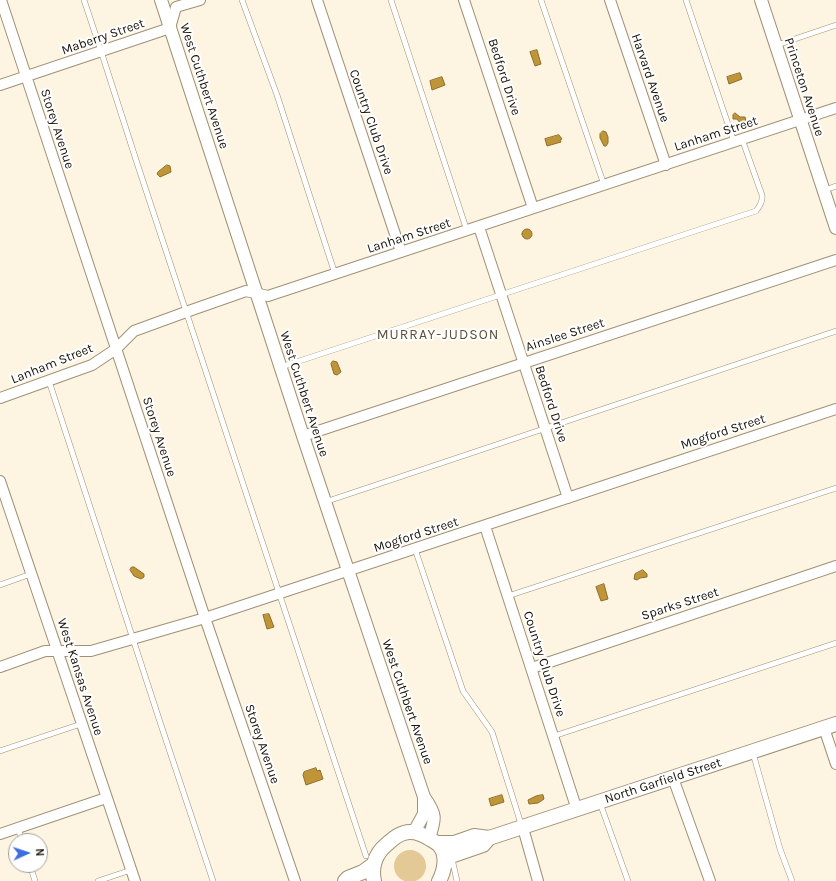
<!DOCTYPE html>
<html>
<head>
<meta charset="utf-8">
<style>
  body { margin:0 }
  #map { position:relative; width:836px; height:881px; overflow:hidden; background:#fef4e2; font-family:Karla,sans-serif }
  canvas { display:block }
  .north { position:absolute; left:8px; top:833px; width:40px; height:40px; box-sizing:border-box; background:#fff; border:1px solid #a3a09c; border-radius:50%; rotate:87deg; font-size:11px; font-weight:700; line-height:16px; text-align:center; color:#181208 }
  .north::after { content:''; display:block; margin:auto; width:14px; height:18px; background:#3e6ddd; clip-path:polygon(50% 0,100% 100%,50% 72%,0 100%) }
</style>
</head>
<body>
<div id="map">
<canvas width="836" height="881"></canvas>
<div class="north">N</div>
</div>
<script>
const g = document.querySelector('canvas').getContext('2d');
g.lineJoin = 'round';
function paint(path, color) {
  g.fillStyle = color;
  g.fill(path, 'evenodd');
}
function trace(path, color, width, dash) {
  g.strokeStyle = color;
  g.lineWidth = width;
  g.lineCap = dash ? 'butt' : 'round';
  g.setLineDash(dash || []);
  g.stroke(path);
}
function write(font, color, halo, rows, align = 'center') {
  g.font = font + ' Karla,sans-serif';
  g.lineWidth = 4;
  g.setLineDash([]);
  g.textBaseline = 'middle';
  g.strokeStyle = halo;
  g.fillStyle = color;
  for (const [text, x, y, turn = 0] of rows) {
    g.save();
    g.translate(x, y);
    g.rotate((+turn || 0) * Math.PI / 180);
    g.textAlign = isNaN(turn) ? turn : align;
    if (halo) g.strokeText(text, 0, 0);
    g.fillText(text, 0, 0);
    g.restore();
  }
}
const green = new Path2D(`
  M394 866a16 16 0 1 1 32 0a16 16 0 1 1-32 0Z`);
const water = new Path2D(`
  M537,50L541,64L535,66L530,52Z
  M740,73L742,79L729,84L727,77Z
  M442,77L445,85L432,90L430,81Z
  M735,113L740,117H745L746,121L741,124L737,119H733V115Z
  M603,131L606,132L608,137V143L606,146H604L600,138V134Z
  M559,135L562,139L560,140L561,142L547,146L545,139Z
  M167,165L170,166L171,172L160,177L157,174L158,172Z
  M522 234a5 5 0 1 1 10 0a5 5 0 1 1-10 0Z
  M333,361L337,362L341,372L337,375L334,374L331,364Z
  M132,567H134L144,574V577L141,579L134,576L130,570Z
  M643,570L647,574V577L640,578L637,580L634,579L635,574Z
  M604,584L608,599L601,601L596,587Z
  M269,614L274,627L267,629L263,615Z
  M316,768L317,771L320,770L323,779L306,785L303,775L304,772Z
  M502,795L504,802L491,806L489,799Z
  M543,795L544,799L538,803L529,804L528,800L536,796Z`);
const service = new Path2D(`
  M84,0L101,51L137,163L366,856
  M242,0L277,95L335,274
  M391,0L467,231
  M541,0L604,185
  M686,0L734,142
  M777,45L836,25
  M825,190L836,186
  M281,367L756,211C760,206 763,201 762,195L742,139
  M49,381L160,722L213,881
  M325,502L836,331
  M415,549L463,691L492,732L522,827
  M0,585L31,574
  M508,596L836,488
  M554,736L836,643
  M0,751L81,724
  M753,753L780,849L792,881
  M600,803L628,881
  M18,828L22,841
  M453,863L457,881
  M30,865L35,881
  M98,881L131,870`);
const minor = new Path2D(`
  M1,0L205,618L295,881
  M317,0L401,252
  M464,0L533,208
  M610,0L666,165
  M0,85L170,28L176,7L200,0
  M479,227L568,498
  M0,398L92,365L116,349L134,331L186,312L246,291L268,296L836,108
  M303,436L836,260
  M0,481L135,881
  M485,526L577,810
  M0,667L45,651H91L205,618L836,409
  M532,668L836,566
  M824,728L836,764
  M673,778L710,881
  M523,828L538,881
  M0,834L106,798`);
const tertiary = new Path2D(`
  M161,0L303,436L424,797C436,814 436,818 429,838
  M761,0L836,228
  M414,832L424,814V797`);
const secondary = new Path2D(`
  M437,843H454L474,836L489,838L836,724
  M444,866L451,856L483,845L489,838
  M345,881L348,878L363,872L374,864
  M374,881C371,868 375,854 386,845C392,840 396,835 404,833C413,830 422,834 430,839C432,840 435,842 438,844C448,853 445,870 439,881`);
const streetNames = [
  ["Maberry Street",103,37,-19],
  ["Bedford Drive",504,77,72],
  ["Harvard Avenue",650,78,71],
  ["West Cuthbert Avenue",204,86,72],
  ["Princeton Avenue",804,87,72],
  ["Country Club Drive",371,122,71],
  ["Storey Avenue",57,129,72],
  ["Lanham Street",716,134,-18],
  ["Lanham Street",409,236,-18],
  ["Ainslee Street",565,335,-18],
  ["Lanham Street",52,364,-22],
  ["West Cuthbert Avenue",304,394,72],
  ["Bedford Drive",551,404,72],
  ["Mogford Street",723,432,-18],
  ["Storey Avenue",159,437,72],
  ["Mogford Street",416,535,-18],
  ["Sparks Street",680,604,-18],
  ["Country Club Drive",544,664,72],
  ["West Kansas Avenue",80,677,72],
  ["West Cuthbert Avenue",407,702,71],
  ["Storey Avenue",262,744,71],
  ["North Garfield Street",663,781,-18]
];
const neighbourhoodNames = [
  ["MURRAY-JUDSON",438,335]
];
paint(green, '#e3c996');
paint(water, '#bf9538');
trace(water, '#8d6e2a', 1);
trace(service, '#9f9175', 6);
trace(minor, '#9f9175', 12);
trace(tertiary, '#9f9175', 14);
trace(secondary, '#9f9175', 16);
trace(service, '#fff', 5);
trace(minor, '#fff', 10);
trace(tertiary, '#fff', 12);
trace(secondary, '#fff', 14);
write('13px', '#181208', '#fff', streetNames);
g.letterSpacing = '1px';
write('14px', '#5c4f35', '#fff', neighbourhoodNames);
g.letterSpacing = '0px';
</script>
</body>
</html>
